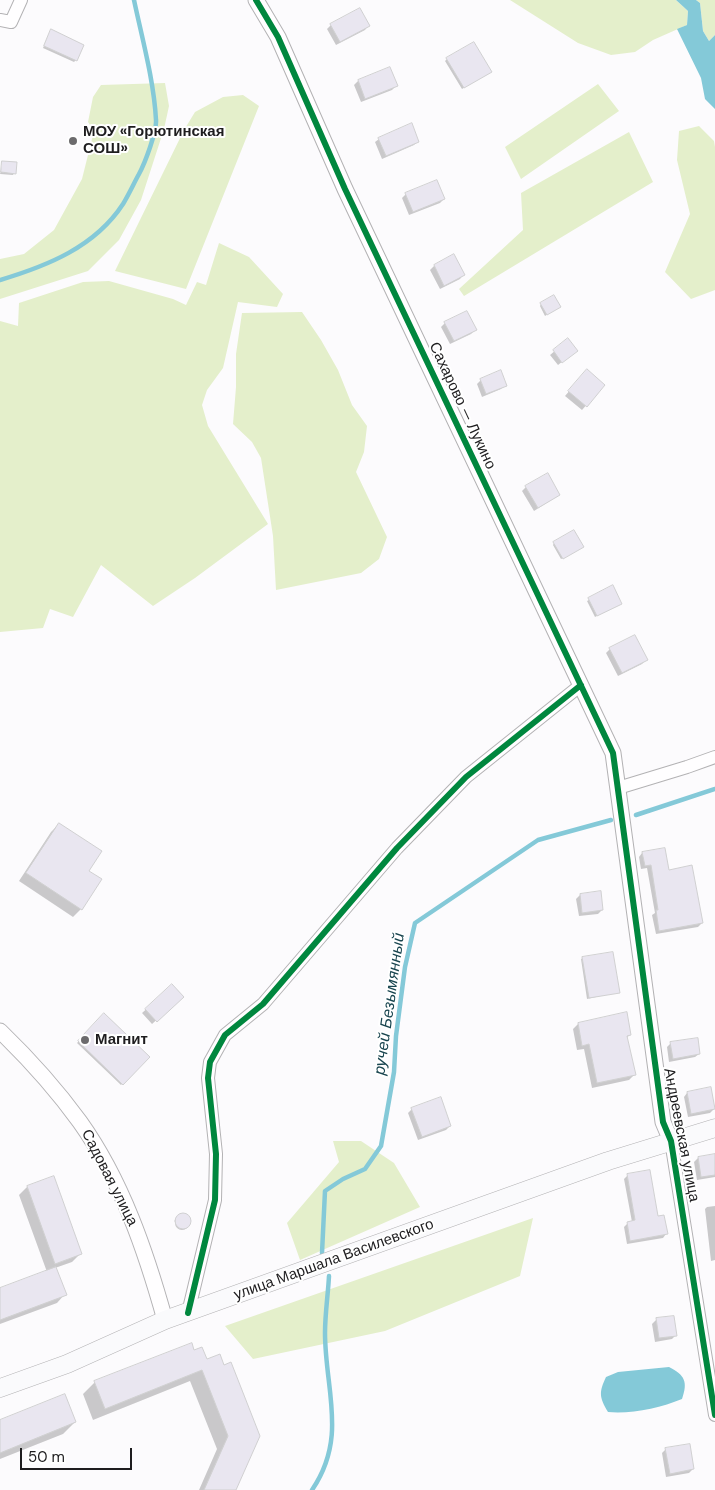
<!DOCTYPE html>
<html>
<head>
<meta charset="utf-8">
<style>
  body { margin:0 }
  #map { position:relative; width:715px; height:1490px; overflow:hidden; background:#fcfbfd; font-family:"DM Sans",sans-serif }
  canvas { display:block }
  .scale { position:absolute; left:20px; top:1448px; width:112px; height:22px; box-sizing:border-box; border:2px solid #1e1d1f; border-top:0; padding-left:6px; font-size:15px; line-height:18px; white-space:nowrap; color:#1e1d1f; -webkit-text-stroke:4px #fff; paint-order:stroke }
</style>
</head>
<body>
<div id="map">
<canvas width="715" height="1490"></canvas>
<div class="scale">50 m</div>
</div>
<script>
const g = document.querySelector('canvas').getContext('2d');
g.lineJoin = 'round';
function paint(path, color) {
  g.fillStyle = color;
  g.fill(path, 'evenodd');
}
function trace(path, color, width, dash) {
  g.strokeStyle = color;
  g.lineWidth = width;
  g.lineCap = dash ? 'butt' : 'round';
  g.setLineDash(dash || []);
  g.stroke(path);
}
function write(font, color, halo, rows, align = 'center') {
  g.font = font + ' "DM Sans",sans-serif';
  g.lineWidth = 4;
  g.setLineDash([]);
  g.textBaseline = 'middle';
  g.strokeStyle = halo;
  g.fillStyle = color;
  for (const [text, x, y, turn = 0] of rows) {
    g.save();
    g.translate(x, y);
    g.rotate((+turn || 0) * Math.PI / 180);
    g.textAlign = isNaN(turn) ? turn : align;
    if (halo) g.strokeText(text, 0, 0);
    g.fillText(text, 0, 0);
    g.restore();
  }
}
const green = new Path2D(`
  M510,0H676L688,11L687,25L653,40L635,52L611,55L578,43Z
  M696,0H715V35L709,41L703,31L700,3Z
  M165,83L169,106L164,129L141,200L119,240L88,271L0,299V259L24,254L54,230L82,179L94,131L88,122L93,97L101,85Z
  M598,84L619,111L521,179L505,147Z
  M243,95L259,106L186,289L115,271L184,130L195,112L223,97Z
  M699,126L714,141L715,147V290L691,299L665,272L690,214L677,160L679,131Z
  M629,132L653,182L464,296L459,289L523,230L521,193Z
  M219,243L249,257L283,294L277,307L238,302L223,368L207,390L202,405L208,426L268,524L195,578L153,606L101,565L73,617L50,609L43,628L0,632V321L18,326L19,303L83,282L109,281L173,299L186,305L197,282L206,285Z
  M302,312L321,340L338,370L352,405L367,426L364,452L356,472L387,537L379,559L361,573L276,590L273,536L261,458L252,442L233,424L236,387V354L242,313Z
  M333,1141H361L394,1163L420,1207L300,1260L287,1223L339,1162Z
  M533,1218L520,1276L385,1331L253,1359L225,1326Z`);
const water = new Path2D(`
  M676,0H696L700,3L703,31L709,41L715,35V109L705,99L701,78L677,29L687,25L688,11Z
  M669,1367C685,1375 688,1382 682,1399C660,1408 632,1414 608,1412C599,1397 599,1392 606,1377L618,1372Z`);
const shadow = new Path2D(`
  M331,25L368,26L365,30L336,45L327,29Z
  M50,32L76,60L74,62L43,48Z
  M447,59L489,73L462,89L445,61Z
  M389,68L396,86L392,90L361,102L354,85L358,81Z
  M379,139L418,141L414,145L382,159L375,142Z
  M3,162L14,173L13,175L0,174Z
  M406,194L444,199L440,203L409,215L402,198Z
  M454,256L463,275L460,279L440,289L430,270L434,266Z
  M541,304L558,308L545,316L540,306Z
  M445,323L475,330L471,334L450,344L441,327Z
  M568,340L572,354L558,365L550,355Z
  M583,375L604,385L582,410L565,396Z
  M481,380L505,385L501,389L482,397L477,384Z
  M526,487L559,495L534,511L522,491Z
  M554,543L581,548L561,559L553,545Z
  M613,587L619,605L595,617L587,601Z
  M610,649L646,660L642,664L618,676L606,653Z
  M59,824L88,871L81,909L73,917L19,881L51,832Z
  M642,853L668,871L702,923L698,927L656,934L652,915L655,913L647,868L641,869L639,857Z
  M580,895L602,910L598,914L579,916L576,899Z
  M583,958L619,992L587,999L581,959Z
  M172,986L182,997L152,1024L142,1013Z
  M626,1014L630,1034L627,1038L634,1075L629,1080L592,1088L584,1049L577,1050L573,1029L578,1024Z
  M104,1015L148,1057L121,1085L77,1043Z
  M671,1043L699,1054L695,1057L669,1062L667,1047Z
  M687,1093L714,1109L710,1113L688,1117L684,1097Z
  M412,1109L450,1126L446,1130L418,1140L408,1113Z
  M715,1156V1177L697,1180L694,1162L698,1158Z
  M628,1175L666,1234L663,1238L627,1244L624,1227L628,1223L632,1222L624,1179Z
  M27,1187L81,1253L72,1262L55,1268L65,1294L57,1303L0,1324V1290L47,1272L19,1195Z
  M715,1206V1260L711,1261L705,1209L707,1207Z
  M175 1223a7 7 0 1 1 14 0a7 7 0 1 1-14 0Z
  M673,1317L676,1335L672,1339L655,1342L652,1324L656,1320Z
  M194,1352L207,1360L219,1355L234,1490H199L217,1449L190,1381L93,1420L83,1394L95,1382Z
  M0,1421L75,1422L63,1434L0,1459Z
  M666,1449L693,1469L689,1473L666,1477L662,1453Z`);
const stream = new Path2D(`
  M0,280C47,266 95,247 123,204C129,194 134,183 139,174C145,163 157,131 156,120C154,81 142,38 134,0
  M636,815L715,789
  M322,1253L325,1191L343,1179L365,1169L381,1146L394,1072L396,1036L405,967L415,923L538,840L611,820
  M312,1490C348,1437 325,1390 325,1333C325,1314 328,1295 329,1276`);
const building = new Path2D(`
  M360,8L370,26L340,42L330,24Z
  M51,29L84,45L77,61L44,46Z
  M474,42L492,72L464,88L446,58Z
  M390,67L398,86L365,99L358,80Z
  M412,123L419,142L386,156L378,138Z
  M2,161L17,162L16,174L1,172Z
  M437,180L445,199L413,212L405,193Z
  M454,254L465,275L444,286L434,265Z
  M554,295L561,307L547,315L540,303Z
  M467,311L477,330L454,341L444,322Z
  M568,338L578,351L562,363L553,350Z
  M587,369L605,385L587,407L568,391Z
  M501,370L507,386L486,394L480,379Z
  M548,473L560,495L538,508L525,486Z
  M574,530L584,547L563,559L553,542Z
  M613,585L622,604L597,616L588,598Z
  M635,635L648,660L622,673L609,648Z
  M59,823L102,851L89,871L102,879L82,910L26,873Z
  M665,848L669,870L692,865L703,923L659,931L656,910H658L651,865L645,866L642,852Z
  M601,891L603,910L582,913L580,894Z
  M613,952L620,993L589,998L582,957Z
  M172,984L184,997L157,1022L145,1009Z
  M627,1012L631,1035L627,1036L636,1075L597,1083L589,1044L582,1046L578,1023Z
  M104,1013L150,1057L123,1085L78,1041Z
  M698,1038L700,1054L673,1059L670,1042Z
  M711,1087L715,1109L691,1114L687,1092Z
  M441,1097L451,1126L422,1137L411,1108Z
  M715,1154V1175L701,1177L698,1157Z
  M650,1170L658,1216L664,1215L668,1234L630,1241L627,1222L635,1220L627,1174Z
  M54,1176L82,1254L55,1264L27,1186Z
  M175 1221a8 8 0 1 1 16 0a8 8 0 1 1-16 0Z
  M56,1267L67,1295L0,1320V1288Z
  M674,1316L677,1336L659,1338L656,1318Z
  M192,1343L194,1350L202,1347L207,1359L220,1354L224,1365L231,1362L260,1436L236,1490H204L228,1436L202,1370L105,1409L94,1381Z
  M65,1394L76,1422L0,1453V1420Z
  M690,1444L694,1469L670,1474L665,1448Z`);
const minor = new Path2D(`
  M0,20L11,22L21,0
  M618,788L687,767L715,757
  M671,1141L715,1415
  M188,1313L215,1200L216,1154L208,1078L210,1062L225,1035L263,1004L397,848L466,777L581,685`);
const tertiary = new Path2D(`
  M256,0L278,37L345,189L613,753L663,1122L671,1141
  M0,1031C29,1059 56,1089 80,1122C122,1181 146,1252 165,1320`);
const secondary = new Path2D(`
  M0,1388L67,1364L165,1320L608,1161L715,1128`);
const cycleway = new Path2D(`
  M256,0L278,37L345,189L613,753L663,1122L671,1141L715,1415
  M188,1313L215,1200L216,1154L208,1078L210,1062L225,1035L263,1004L397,848L466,777L581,685`);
const markers = [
  [73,141,5,"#6c6b6d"],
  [85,1040,5,"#6c6b6d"]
];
const poiNames = [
  ["МОУ «Горютинская",83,132],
  ["СОШ»",83,149],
  ["Магнит",95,1040]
];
const streetNames = [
  ["Сахарово — Лукино",462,406,65],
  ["Андреевская улица",681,1135,79],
  ["Садовая улица",109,1178,63],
  ["улица Маршала Василевского",334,1260,-20]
];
const waterNames = [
  ["ручей Безымянный",390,1004,-82]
];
paint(green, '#e4efcb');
paint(water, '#84c9d8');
paint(shadow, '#0003');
trace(stream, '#84c9d8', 4.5);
paint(building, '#e9e6f0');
trace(building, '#d0d0d1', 1);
trace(minor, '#b3b2b4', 14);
trace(tertiary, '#b3b2b4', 17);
trace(secondary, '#b3b2b4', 19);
trace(minor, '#fffeff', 12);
trace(tertiary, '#fffeff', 15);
trace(secondary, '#fafafc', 18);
trace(cycleway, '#00873e', 6);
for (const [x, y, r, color] of markers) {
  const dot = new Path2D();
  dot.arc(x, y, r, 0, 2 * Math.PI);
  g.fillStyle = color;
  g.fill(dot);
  trace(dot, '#fff', 2);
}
write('bold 15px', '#1e1d1f', '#fff', poiNames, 'left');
write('15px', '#1e1d1f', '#fff', streetNames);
write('italic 16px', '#19454f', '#fff', waterNames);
</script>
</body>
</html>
